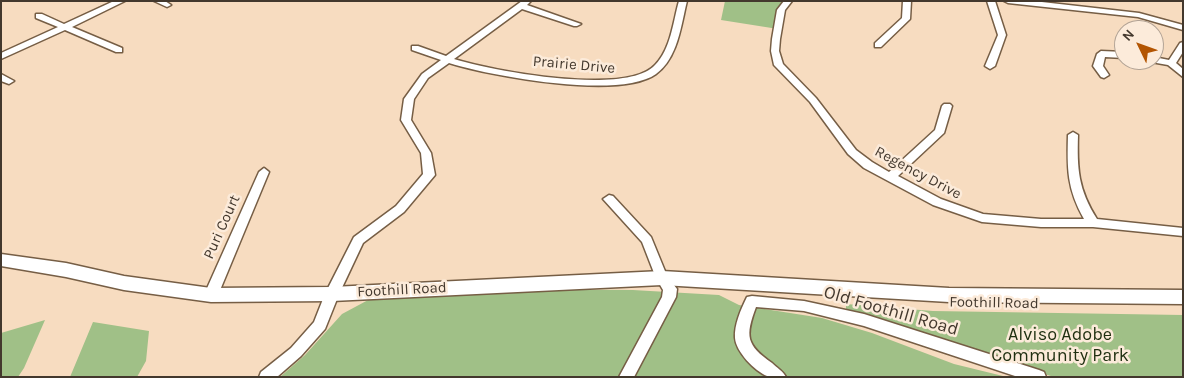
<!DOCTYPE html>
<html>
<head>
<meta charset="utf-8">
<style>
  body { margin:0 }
  #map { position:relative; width:1184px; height:378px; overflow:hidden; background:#f7dcc0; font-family:Karla,sans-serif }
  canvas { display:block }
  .frame { position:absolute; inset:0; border:2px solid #43382d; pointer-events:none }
  .north { position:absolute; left:1114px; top:20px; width:50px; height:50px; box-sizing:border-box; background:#fcebda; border:1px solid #b2a395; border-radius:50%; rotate:312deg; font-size:14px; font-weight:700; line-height:20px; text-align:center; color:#43382d }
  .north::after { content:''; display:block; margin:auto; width:18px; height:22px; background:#b35502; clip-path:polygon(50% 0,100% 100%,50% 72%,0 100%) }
</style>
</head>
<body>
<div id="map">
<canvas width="1184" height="378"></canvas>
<div class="frame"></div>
<div class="north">N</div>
</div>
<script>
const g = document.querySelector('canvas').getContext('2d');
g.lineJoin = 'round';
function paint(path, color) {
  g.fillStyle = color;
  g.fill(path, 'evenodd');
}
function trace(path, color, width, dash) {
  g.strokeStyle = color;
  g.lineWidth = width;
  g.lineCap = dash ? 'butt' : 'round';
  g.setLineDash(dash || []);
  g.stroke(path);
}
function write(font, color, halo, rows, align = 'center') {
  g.font = font + ' Karla,sans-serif';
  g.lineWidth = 5;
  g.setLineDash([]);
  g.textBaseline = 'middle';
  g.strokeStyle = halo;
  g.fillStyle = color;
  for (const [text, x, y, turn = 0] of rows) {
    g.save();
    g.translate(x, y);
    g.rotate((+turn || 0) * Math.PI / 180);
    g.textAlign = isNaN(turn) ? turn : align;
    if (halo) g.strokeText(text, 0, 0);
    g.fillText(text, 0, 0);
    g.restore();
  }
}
const green = new Path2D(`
  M725,1H790L782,12L778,29L721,20Z
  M502,289L633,290L719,295L739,305L822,318L872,333L954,364L1007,377H280L305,355L342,314L370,299Z
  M846,304L933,311L1183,315V377H1054L846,312Z
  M45,320L24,368L18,377H1V333Z
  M93,322L149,331L146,361L137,377H70Z`);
const minor = new Path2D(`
  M114,1H125L72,27L122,48V52H116L65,30L1,59V53L58,27L36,18V14H42L64,24Z
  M154,1H165L171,5L167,7Z
  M522,1H531L527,5L581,24L577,26H574L522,9L454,59C492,71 627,96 655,65C671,49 673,22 679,1H687C681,25 678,58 656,74C620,100 490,76 449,63L428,78L414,99L411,120L431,153L435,175L404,212L363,243L339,294L325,329L301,356L277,377H259L261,372L291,348L314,322L325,294L354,237L396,206L423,174L421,153L401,120L404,99L422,74L441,60L412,50V46H418L446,56Z
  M784,1H792L785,10L780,39L779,51L783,64L816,98L856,150L872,162L889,172L935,130L942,106L944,104H950L952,106L944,133L898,176L941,199L983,214L1041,219H1084C1067,189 1067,169 1068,135L1073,132L1078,135C1077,169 1078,189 1097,219L1183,228V236L1093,227H1041L982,222L933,205L864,168L848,154L810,102L774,65L771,51L772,39L777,10Z
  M903,1H911L910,19L881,47H875V43L902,18Z
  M987,1H995L1006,35L995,66L990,69L985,66L998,35Z
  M1004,1H1033L1139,13L1183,25V30L1138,17L1008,3Z
  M1183,42V52L1176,63L1183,69V77L1168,65L1151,62L1150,60H1154V57L1169,60L1180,43Z
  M1101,51L1124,52V58L1105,57L1103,66L1109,75L1104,78L1101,77L1093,66L1097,54Z
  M1,74L14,81L9,84L1,81Z
  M264,168L269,172L218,295L216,299L211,300L206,299L204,295L259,172Z
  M609,195L613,196L651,237L667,276L677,289L676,297L634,377H619L662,297L663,290L656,278L642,242L603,199Z
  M752,296L804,301L864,314L1039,370L1044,372L1046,377H1018L864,326L804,311L756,307C745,336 746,345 772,363C777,368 783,371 786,377C781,377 772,378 767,376C755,371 736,352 735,338C734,325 741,309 747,297Z`);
const major = new Path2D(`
  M1,254L66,263L124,276L211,288L332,287L662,271L949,288L1183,290V304L949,302L662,285L332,301L211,302L124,290L66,277L1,266Z`);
const streetNames = [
  ["Prairie Drive",574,65,5],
  ["Regency Drive",918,173,28],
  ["Puri Court",222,227,-66],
  ["Foothill Road",402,290,-3],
  ["Foothill Road",994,303,1]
];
const nearStreetnames = [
  ["Old Foothill Road",891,311,16]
];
const nearParknames = [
  ["Alviso Adobe",1060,335],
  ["Community Park",1060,356]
];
paint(green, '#a0c087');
trace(minor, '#765e45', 3);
trace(major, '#765e45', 3);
paint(minor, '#fff');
paint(major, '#fff');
write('15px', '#43382d', '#fcebda', streetNames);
write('18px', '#43382d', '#fcebda', nearStreetnames);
write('18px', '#1f2f10', '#fcebda', nearParknames);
</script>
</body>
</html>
